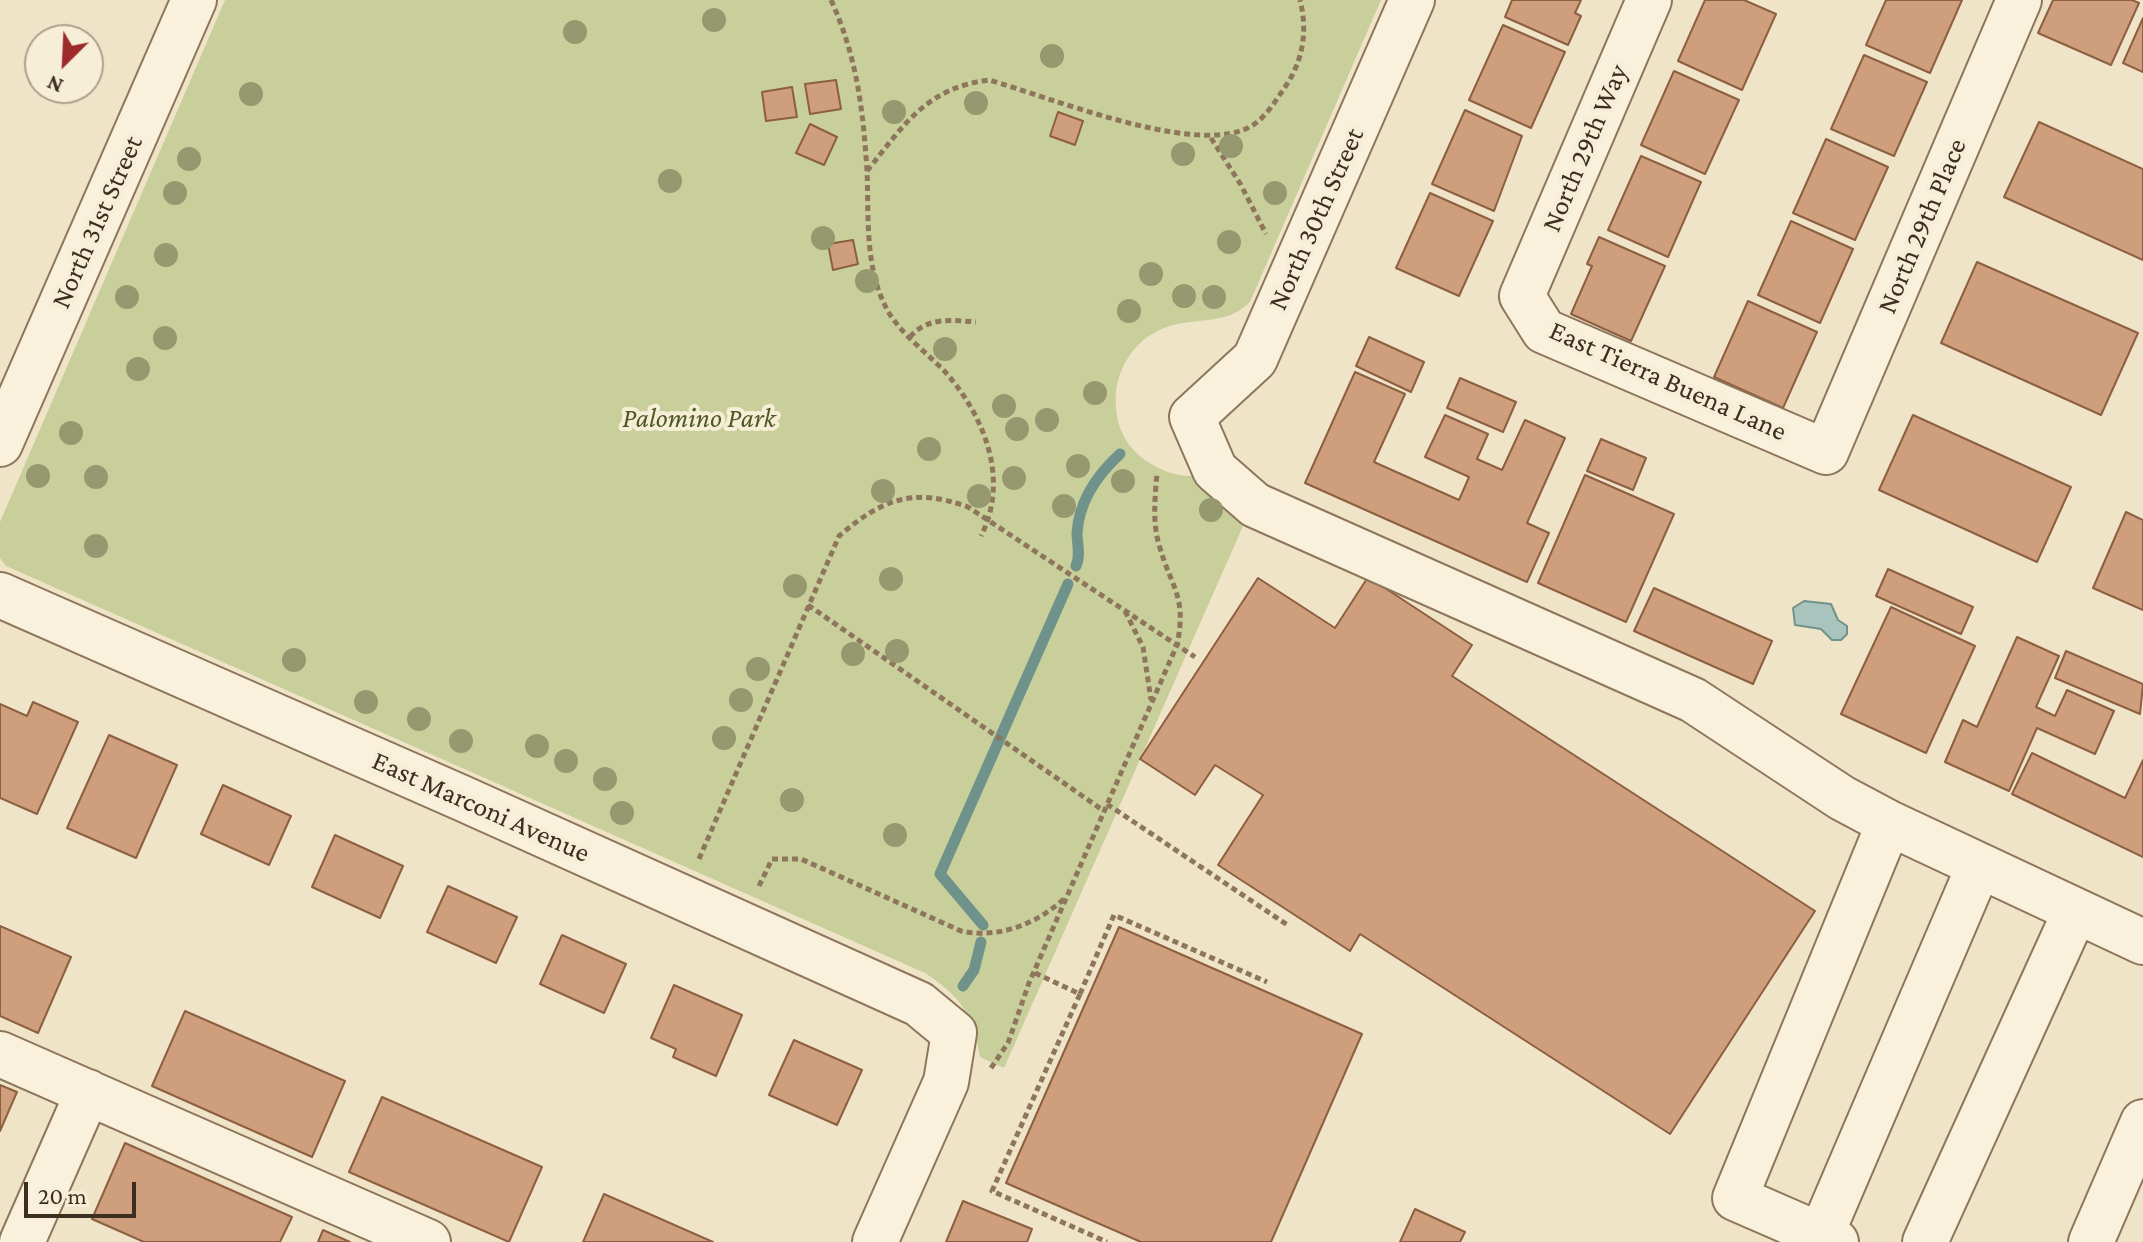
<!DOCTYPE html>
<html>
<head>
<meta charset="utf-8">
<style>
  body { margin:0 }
  #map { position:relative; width:2143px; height:1242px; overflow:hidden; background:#f0e4c8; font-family:"Crimson Pro",serif }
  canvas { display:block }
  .north { position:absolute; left:24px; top:24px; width:80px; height:80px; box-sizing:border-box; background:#f7eed8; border:2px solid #ada18e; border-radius:50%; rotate:204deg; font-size:22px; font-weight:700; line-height:32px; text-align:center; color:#3d2e20 }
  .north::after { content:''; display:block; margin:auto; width:28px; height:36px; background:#9e2a2b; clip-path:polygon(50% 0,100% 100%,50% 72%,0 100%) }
  .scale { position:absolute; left:24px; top:1182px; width:112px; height:36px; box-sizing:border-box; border:4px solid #3d2e20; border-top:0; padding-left:10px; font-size:24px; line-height:28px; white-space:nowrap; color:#3d2e20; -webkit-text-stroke:6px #f7eed8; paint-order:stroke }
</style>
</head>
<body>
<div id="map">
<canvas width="2143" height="1242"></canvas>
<div class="north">N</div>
<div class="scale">20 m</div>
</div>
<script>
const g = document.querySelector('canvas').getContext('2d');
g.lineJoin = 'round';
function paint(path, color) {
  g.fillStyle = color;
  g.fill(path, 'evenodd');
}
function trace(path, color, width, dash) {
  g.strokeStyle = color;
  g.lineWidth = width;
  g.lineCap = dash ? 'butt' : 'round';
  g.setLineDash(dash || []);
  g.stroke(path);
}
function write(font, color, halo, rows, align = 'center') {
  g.font = font + ' "Crimson Pro",serif';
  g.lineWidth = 8;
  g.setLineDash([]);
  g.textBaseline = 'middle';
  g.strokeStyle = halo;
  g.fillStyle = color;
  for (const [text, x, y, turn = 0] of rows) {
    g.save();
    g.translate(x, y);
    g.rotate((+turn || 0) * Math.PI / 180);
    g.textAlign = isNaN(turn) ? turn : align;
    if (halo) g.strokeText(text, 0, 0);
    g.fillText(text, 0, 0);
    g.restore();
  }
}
const green = new Path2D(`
  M225,0H1381L1250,302C1225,327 1195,316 1164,328C1133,340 1113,373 1116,406C1117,430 1128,449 1148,462C1170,476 1188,479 1212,473L1247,517L1004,1068L980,1057C972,1013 962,998 925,973L6,566L0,558V522Z`);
const water = new Path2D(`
  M1804,601L1831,604L1838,620L1847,626V634L1841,640H1832L1821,629L1795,625L1793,608Z`);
const stream = new Path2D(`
  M1076,566C1081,555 1077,544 1077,533C1079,502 1097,475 1120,454
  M983,925L940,874L1068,584
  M963,986L974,970L981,942`);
const building = new Path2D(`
  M1512,0H1581L1575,13L1581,16L1568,45L1505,17Z
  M1705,0H1744L1776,14L1742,90L1678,61Z
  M1886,0H1962L1930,73L1866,45Z
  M2053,0H2132L2139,3L2111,65L2038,33Z
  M2143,18V72L2123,63Z
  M1503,25L1565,52L1531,128L1469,100Z
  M1864,55L1927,82L1894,156L1831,129Z
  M1674,71L1739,100L1705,174L1641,145Z
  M836,80L841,109L810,114L805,84Z
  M792,87L797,117L766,121L762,92Z
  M1465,110L1522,136L1494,211L1432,184Z
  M1058,112L1083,121L1075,145L1050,136Z
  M2039,122L2143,169V260L2004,197Z
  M810,124L837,137L824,165L796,153Z
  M1826,139L1888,167L1855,240L1793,213Z
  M1641,156L1701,182L1668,257L1608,230Z
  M1430,193L1493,221L1459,296L1396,268Z
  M1791,221L1853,249L1820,323L1758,295Z
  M1599,237L1665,266L1631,341L1571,314L1592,266L1587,264Z
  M853,240L858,264L833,270L828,244Z
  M1977,262L2138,333L2101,415L1941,343Z
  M1748,301L1817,332L1783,408L1714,377Z
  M1369,337L1424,362L1411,392L1356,366Z
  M1355,372L1405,394L1374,462L1459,500L1469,477L1425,457L1445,415L1488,434L1477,459L1502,470L1525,420L1565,438L1527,523L1549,533L1527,582L1305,483Z
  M1460,378L1516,402L1503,432L1447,408Z
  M1913,415L2071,487L2037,562L1879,490Z
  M1601,439L1646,458L1633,490L1587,471Z
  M1585,475L1674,514L1626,622L1538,583Z
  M2126,512L2143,520V610L2093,588Z
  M1888,569L1973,607L1961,634L1876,596Z
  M1368,577L1472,645L1452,676L1815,911L1670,1134L1360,934L1350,951L1218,865L1263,795L1215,765L1195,795L1140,759L1258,578L1335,628Z
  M1654,588L1772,641L1753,684L1634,631Z
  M1891,607L1975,646L1926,753L1841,714Z
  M2017,637L2059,656L2036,707L2055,716L2067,690L2114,711L2095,754L2037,728L2009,791L1945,762L1963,720L1977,727Z
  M2066,651L2143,684L2140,714L2055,678Z
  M33,702L78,722L37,814L0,798V704L27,716Z
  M109,735L177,765L136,858L67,828Z
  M2032,753L2125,798L2143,760V857L2012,794Z
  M223,785L291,816L269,865L201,834Z
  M335,835L403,866L380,918L312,887Z
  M448,886L517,917L496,963L427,932Z
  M0,926L71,957L38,1033L0,1016Z
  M1119,927L1362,1034L1271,1242H1141L1006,1183Z
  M562,935L626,964L604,1013L540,984Z
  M674,985L742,1015L716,1076L673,1057L676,1049L651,1038Z
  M185,1011L345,1081L312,1157L152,1086Z
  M794,1040L862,1070L837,1125L769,1095Z
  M0,1085L17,1092L0,1131Z
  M382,1097L542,1167L509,1242L349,1172Z
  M125,1143L292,1217L280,1242H144L92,1219Z
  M604,1194L713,1242H583Z
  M963,1201L1032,1229L1027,1242H946Z
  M1415,1209L1465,1232L1460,1242H1400Z
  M323,1230L350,1242H318Z`);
const path = new Path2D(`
  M831,0C857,57 863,109 867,171C869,218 864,270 889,313C904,337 930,355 948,375C986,420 1009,481 981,536
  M1211,138L1241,185L1266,234
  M867,171C904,125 926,88 989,80C1052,98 1184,152 1243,130C1263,123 1274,103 1285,87C1303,61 1308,31 1300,0
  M910,337C927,317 951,320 976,322
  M808,605L1104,811
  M1125,611L1143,647L1151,700
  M1107,804L1289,926
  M699,859L839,536C882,499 913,487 968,507L1195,657
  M759,886L772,859H801L961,931C999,939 1036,924 1064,899
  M1035,973L1080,994L992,1191L1107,1242
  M1080,994L1114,915L1267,982
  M991,1068L1008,1043L1029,983L1177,645C1187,597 1172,589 1160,548C1152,524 1155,497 1157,473`);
const minor = new Path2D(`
  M1412,0L1255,359L1192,417L1215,470L1255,505L1693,700L1842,798L1889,823
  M1649,0L1522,296L1544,331L1826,452L2019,0
  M0,444L194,0
  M0,595L464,799L919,1004L954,1033L946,1082L875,1242
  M0,1054L428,1242
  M1821,1235L1979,866
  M22,1242L88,1092
  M1836,1242L1735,1198L1889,823L2143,942
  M1925,1242L2075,912
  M2091,1242L2143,1122`);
const trees = [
  [714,20],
  [575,32],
  [1052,56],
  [251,94],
  [976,103],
  [894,112],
  [1231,146],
  [1183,154],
  [189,159],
  [670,181],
  [175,193],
  [1275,193],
  [823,238],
  [1229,242],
  [166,255],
  [1151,274],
  [867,281],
  [1184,296],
  [127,297],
  [1214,297],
  [1129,311],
  [165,338],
  [945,349],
  [138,369],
  [1095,393],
  [1004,406],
  [1047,420],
  [1017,429],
  [71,433],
  [929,449],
  [1078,466],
  [38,476],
  [96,477],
  [1014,478],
  [1123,481],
  [883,491],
  [979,496],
  [1064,506],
  [1211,510],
  [96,546],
  [891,579],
  [795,586],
  [897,651],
  [853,654],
  [294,660],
  [758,669],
  [741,700],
  [366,702],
  [419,719],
  [724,738],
  [461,741],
  [537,746],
  [566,761],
  [605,779],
  [792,800],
  [622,813],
  [895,835]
];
const streetNames = [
  ["North 29th Way",1585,148,-67],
  ["North 30th Street",1316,219,-66],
  ["North 31st Street",97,222,-66],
  ["North 29th Place",1922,226,-67],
  ["East Tierra Buena Lane",1668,381,24],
  ["East Marconi Avenue",481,807,24]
];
const parkNames = [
  ["Palomino Park",699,418]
];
paint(green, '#c9cf9b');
paint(water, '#a9c4bc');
trace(water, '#6f938a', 2);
trace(stream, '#6f938a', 11);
paint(building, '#cf9f7d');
trace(building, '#8d5f41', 2);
trace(minor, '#8d765c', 48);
trace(path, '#8d765c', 5, [6, 4]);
trace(minor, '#faf1dc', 44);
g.fillStyle = '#96986f';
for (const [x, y] of trees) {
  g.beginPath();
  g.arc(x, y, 12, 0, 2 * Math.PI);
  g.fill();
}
write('28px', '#3d2e20', '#f7eed8', streetNames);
write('italic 28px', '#4d5a26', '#f7eed8', parkNames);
</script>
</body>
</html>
